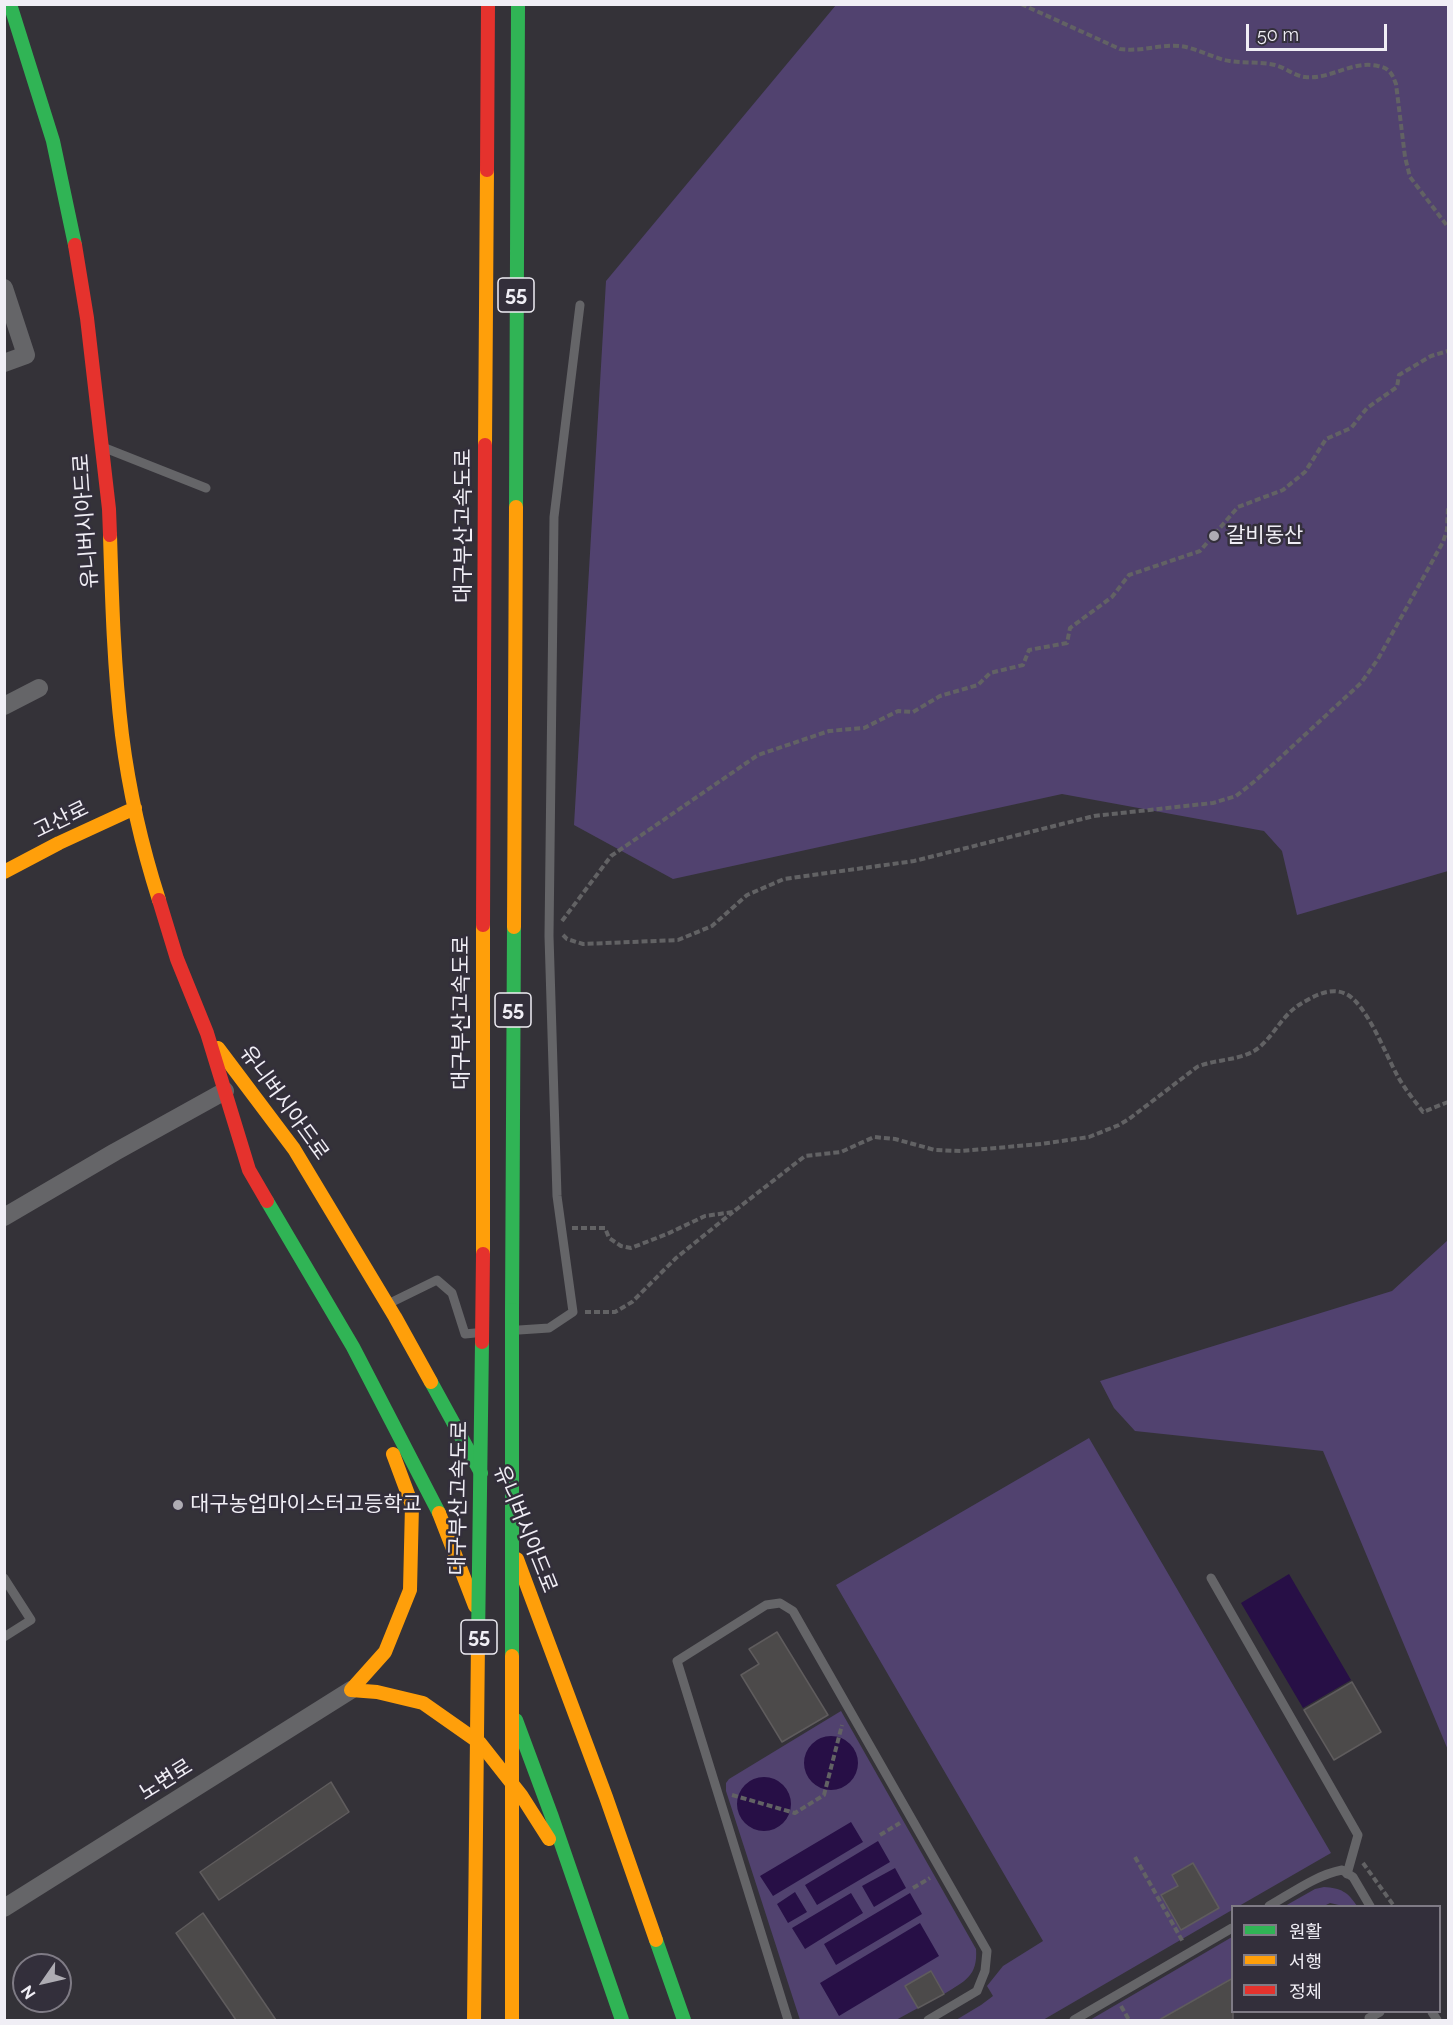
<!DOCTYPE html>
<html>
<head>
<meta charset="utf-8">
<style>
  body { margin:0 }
  #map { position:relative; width:1453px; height:2025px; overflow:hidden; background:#343238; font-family:Raleway,"Noto Sans KR",sans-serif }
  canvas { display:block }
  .frame { position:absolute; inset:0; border:6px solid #f0eef5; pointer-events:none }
  .legend { position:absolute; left:1231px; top:1905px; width:210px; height:108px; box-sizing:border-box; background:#332f3b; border:2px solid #7f7b85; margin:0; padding:8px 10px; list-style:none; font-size:18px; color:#f0eef5 }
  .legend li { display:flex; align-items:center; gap:12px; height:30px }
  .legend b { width:30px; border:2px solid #7f7b85 }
  .north { position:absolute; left:12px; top:1953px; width:60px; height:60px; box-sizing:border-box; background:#332f3b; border:2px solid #7f7b85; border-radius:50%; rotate:236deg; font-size:16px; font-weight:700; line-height:24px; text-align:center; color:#f0eef5 }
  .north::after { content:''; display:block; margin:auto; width:21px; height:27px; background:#aeacb3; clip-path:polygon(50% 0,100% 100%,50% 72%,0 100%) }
  .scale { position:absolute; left:1246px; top:24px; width:141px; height:27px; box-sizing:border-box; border:3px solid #f0eef5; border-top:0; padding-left:8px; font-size:18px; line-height:21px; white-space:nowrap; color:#f0eef5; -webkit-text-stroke:4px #332f3b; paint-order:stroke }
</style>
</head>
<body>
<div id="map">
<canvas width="1453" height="2025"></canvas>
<div class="frame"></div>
<ul class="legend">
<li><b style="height:8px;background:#30b455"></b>원활</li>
<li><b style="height:8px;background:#ff9f0a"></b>서행</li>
<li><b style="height:8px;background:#e5322d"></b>정체</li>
</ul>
<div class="north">N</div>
<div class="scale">50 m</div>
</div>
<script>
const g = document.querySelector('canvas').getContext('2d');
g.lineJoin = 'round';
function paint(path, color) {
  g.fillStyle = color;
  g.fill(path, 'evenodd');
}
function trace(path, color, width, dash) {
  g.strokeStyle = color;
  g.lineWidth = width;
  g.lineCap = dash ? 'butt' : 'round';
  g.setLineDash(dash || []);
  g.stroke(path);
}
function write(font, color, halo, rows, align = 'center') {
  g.font = font + ' Raleway,"Noto Sans KR",sans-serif';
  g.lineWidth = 5;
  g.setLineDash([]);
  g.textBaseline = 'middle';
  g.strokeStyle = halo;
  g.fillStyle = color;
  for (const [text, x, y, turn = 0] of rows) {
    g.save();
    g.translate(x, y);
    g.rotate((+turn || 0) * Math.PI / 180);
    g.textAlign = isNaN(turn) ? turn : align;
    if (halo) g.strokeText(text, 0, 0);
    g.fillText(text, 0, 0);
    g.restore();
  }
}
const green = new Path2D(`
  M1058,4L1448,5V871L1297,915L1282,851L1264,831L1062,794L673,879L574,825L606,281L836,5Z
  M1448,1240V1750L1323,1451L1135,1431L1114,1408L1100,1381L1392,1291Z
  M1089,1438L1331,1853L1239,1906H1232V1910L1043,2020H956L981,2005L993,1996L987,1986L1003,1966L1043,1941L836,1585Z
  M841,1711L976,1949C978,1976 965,1981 944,1994L931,1971L906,1986L918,2008L896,2020H800L726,1791V1783L729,1779Z
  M1324,1887C1341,1888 1348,1892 1357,1906H1343L1330,1903L1324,1906H1285L1315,1889Z
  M1232,1937V1978L1159,2020H1090Z`);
const water = new Path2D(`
  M1289,1574L1351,1680L1303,1708L1241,1603Z
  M804 1763a27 27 0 1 1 54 0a27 27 0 1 1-54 0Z
  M737 1804a27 27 0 1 1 54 0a27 27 0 1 1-54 0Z
  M851,1822L863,1842L773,1896L760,1876Z
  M878,1841L890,1862L817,1905L805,1885Z
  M895,1868L906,1888L874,1907L862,1886Z
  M795,1892L807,1912L788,1923L777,1904Z
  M851,1893L863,1913L805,1949L792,1928Z
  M910,1893L922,1914L836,1965L824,1944Z
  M920,1923L939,1956L839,2016L820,1983Z`);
const building = new Path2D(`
  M777,1632L828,1715L782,1742L741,1675L759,1664L749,1649Z
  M1352,1682L1381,1732L1334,1760L1304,1710Z
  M331,1782L349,1812L219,1900L200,1872Z
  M1193,1863L1219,1908L1181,1930L1161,1895L1178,1886L1172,1875Z
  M203,1913L276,2020H236L176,1933Z
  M931,1971L944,1994L918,2008L905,1986Z
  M1233,1978V2020H1159Z`);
const path = new Path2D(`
  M1021,4L1120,49C1143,52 1160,44 1180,46C1195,48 1210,56 1224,60C1241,64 1259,61 1275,65C1286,68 1295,76 1305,77C1330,80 1352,60 1378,66C1389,68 1392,73 1396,84L1405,157L1410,177L1448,227
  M562,921L611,856L758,755L829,731L864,728L898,711L913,712L940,696L978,685L990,673L1023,665L1029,650L1067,643L1070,628L1112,597L1129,575L1200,551L1238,507L1283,490L1305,472L1326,439L1351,428L1367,408L1397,387L1399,375L1431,356L1448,351
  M563,935L567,939L583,944L678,940L712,926L747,895L784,879L914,861L1094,816L1213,803L1236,796L1255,781L1361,683L1378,659L1443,542L1447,530L1448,507
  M572,1228H605L609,1238L621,1246L631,1248L667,1234L705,1216L733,1212L805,1156L841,1152L874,1137L895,1139L935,1150L961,1151L1041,1144L1089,1137L1119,1125L1129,1119L1197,1067C1215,1059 1237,1061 1254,1051C1272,1040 1280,1017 1299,1005C1312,997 1330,986 1346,994C1366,1003 1386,1055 1397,1075C1404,1088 1414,1100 1423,1112L1448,1102
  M585,1312H615L632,1302L676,1258L733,1212
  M732,1795L795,1813L824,1795L842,1725
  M880,1835L900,1823
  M1135,1857L1183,1942
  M1363,1863L1394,1906
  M913,1888L930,1878
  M1121,2006L1129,2020`);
const lane = new Path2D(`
  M105,448L206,488
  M388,1304L437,1280L452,1293L465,1334L475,1333
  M519,1330L549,1328L573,1312L557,1196L549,936L554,517L580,305
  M4,1578L31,1620L4,1637
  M1211,1578L1358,1835L1347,1874
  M1269,1906C1292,1893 1316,1875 1342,1870L1353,1877L1370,1906
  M1432,2012L1437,2020
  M1369,2018L1380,2012
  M788,2020L677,1661L766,1605L780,1603L793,1611L987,1951L985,1971L977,1991L928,2020
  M1074,2020L1232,1928`);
const street = new Path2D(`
  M4,288L26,355L4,363
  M4,706L39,688
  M4,1217L115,1152L225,1091
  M4,1908L351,1690`);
const fast = new Path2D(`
  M10,4L53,141L75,245
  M516,507L518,4
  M267,1201L353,1347L439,1513
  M512,1310L514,927
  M431,1382L481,1473
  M516,1720L552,1817L622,2020
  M656,1940L684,2020`);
const slow = new Path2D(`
  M485,445L487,170
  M110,535C112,602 114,669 122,735C129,790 142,847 159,900
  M4,872L59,843L135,808
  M483,925V1254
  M514,927L516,507
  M218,1048L294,1149L395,1317L431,1382
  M393,1454L412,1505L410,1590L385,1652L351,1690L377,1692L423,1703L480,1743L521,1795L549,1839
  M439,1513L475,1606
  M517,1559L606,1797L656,1940`);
const jam = new Path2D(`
  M487,170L488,4
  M75,245L87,318L109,509L110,535
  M159,900L177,959L207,1033L249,1170L267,1201
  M483,925L485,445`);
const fastBridge = new Path2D(`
  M512,1310V1656
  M478,1641L482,1342`);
const slowBridge = new Path2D(`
  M512,1656V2020
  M474,2020L478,1641`);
const jamBridge = new Path2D(`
  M482,1342L483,1254`);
const markers = [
  [1214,536,6,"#aeacb3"],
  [178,1505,6,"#aeacb3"]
];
const shields = [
  [516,295,36],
  [513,1010,36],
  [479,1637,36]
];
const shieldNames = [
  ["55",516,295],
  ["55",513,1010],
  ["55",479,1637]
];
const streetNames = [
  ["유니버시아드로",86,521,-94],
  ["대구부산고속도로",464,526,-90],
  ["고산로",61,820,-26],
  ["대구부산고속도로",462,1013,-90],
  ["유니버시아드로",284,1103,54],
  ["대구부산고속도로",459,1498,-89],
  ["유니버시아드로",525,1529,68],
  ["노변로",166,1780,-32]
];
const poiNames = [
  ["갈비동산",1226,536],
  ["대구농업마이스터고등학교",190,1505]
];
paint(green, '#51426f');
paint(water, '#270f46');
paint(building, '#4c4a4a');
trace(building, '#5f5c5d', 1.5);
trace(path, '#626264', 4, [6, 3]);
trace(lane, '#656568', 9);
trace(street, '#656568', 18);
trace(fast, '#30b455', 14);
trace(slow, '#ff9f0a', 14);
trace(jam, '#e5322d', 14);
trace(fastBridge, '#30b455', 14);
trace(slowBridge, '#ff9f0a', 14);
trace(jamBridge, '#e5322d', 14);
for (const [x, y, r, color] of markers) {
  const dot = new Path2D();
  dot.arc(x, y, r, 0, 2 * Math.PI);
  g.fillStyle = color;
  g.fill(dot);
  trace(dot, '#332f3b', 2);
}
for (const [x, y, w] of shields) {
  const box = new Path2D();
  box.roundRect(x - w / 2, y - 17, w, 34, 4.5);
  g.fillStyle = '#332f3b';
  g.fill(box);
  trace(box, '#f0eef5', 1.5);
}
write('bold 20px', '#f0eef5', null, shieldNames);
write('21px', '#f0eef5', '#332f3b', streetNames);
write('21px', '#f0eef5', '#332f3b', poiNames, 'left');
</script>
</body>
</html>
